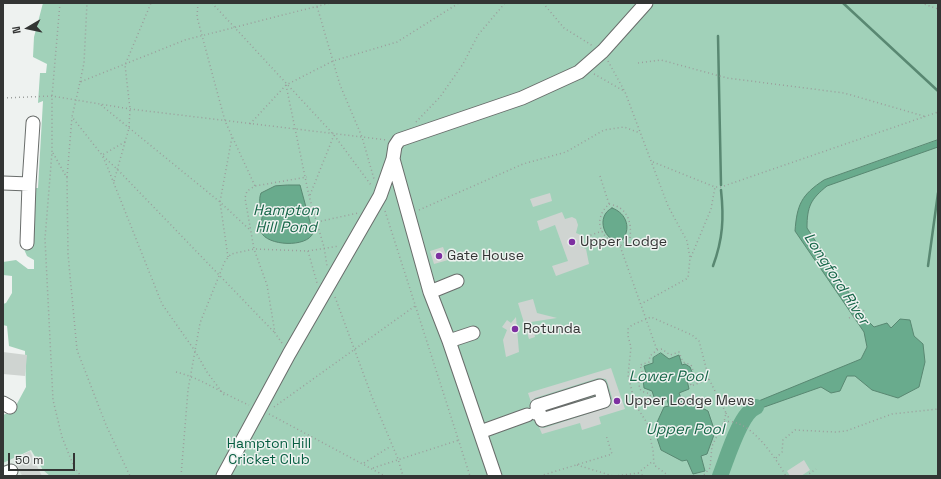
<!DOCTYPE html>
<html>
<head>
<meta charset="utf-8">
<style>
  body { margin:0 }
  #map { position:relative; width:941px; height:479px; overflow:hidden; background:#eef2f0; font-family:"Space Grotesk",sans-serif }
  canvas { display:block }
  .frame { position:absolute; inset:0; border:4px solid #333534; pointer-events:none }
  .north { position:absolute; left:8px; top:8px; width:40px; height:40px; -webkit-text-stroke:3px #eef2f0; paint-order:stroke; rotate:261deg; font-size:11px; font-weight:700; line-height:16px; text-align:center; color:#333534 }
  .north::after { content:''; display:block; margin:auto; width:14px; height:18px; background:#333534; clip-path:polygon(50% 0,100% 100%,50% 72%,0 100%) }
  .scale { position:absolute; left:8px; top:453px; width:67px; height:18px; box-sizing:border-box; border:2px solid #333534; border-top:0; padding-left:5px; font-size:12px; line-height:14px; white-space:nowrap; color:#333534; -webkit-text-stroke:3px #eef2f0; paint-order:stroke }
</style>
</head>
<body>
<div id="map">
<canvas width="941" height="479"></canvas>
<div class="frame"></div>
<div class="north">N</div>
<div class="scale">50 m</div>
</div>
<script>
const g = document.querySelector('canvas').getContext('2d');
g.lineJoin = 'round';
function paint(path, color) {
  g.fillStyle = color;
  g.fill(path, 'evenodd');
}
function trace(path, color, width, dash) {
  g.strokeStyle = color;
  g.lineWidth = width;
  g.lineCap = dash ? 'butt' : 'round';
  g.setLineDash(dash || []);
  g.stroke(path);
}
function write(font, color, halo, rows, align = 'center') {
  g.font = font + ' "Space Grotesk",sans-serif';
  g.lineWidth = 3;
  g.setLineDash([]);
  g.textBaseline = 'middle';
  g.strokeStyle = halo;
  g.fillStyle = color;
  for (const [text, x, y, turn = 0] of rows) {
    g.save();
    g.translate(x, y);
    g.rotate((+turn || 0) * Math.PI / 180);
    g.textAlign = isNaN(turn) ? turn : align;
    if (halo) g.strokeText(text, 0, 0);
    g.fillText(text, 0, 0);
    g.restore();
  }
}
const built = new Path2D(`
  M30,443L54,476H3V462Z`);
const green = new Path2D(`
  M43,3H938V476H50L43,470L31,450L3,463V415L13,411L26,387L25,351L9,346L7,326L3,325V304L6,303L12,293V276L3,275V262L16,260L28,269H34V260L27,256L23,247L33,188H38L43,101L38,103L40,73H46L47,64L33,57L34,37Z`);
const water = new Path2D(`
  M938,140V147L827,186C811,199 807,206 807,228L866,319L874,327L887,323L891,328L900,319L910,320L914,336L923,344L925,362L919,387L898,398L872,390L855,376H847L840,391L831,393L821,387L753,411L747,425L739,417L744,407L861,359L867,347L864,332L795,231C797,205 801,195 824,180Z
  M288,185H300L313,233C307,248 267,246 261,232C258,226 263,221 262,214C261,206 258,201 261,193L275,186Z
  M612,208C627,213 632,230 621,241C604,243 595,216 612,208Z
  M661,353L669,359L679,355L682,365L685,364L690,367L692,372L691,377L687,380L689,389L679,393L682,401L687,400L708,411L715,432L707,454L701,456L705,471L693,474L687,460L682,461L661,450L654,429L664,407L669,406L666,397L655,400L652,391L644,388L643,379L647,377L644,366L653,363V358Z`);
const stream = new Path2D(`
  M843,3L938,91
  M718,36L721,185
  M713,266C723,239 724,218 721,190
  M928,266L938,193`);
const river = new Path2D(`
  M720,476C727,459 740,413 756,407`);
const building = new Path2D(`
  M550,193L552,201L533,207L530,199Z
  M562,212L565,219L572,217L576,219L578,225L576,233L581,235L583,238L581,247L586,249L589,264L556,276L552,266L568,261L555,225L540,231L537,221Z
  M443,247L448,260L434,264L430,251Z
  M533,299L537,313L557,318L531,322L535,337L529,339L518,303Z
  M516,317L519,352L506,357L503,340L507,330L502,327L507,320L511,323Z
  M3,352L27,355L25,376L3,374Z
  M611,368L625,409L599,417L601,424L582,430L580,423L542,434L539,427L544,428L609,407L613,401L608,384L606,379L598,378L535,398L531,402L528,393Z
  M30,451L37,466L42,476H23L21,474L14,459Z
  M804,460L810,470L801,476H790L787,471Z`);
const path = new Path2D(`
  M60,3L52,96V152L45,239L53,400L62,437L74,467L81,476
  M198,3L197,17L225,121L255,186
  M212,3L334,135L371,185
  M316,3L340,85L362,137L374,179
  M543,3L564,28L593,46
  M921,3L938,9
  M608,61L625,92L668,206L687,241L690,258L688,278L641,304
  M638,63L661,60L727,78L844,93L927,117
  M594,74L624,91
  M80,82L84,63L87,3
  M286,85L309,196L324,247L327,266
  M3,98L52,96L130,109L387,140
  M101,105L220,202L251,231
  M416,122L440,97L463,64L478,35L505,3
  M250,124L286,85L333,61L397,42L459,3
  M125,142L102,155L118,170L275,333
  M53,153L67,178L68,254L77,350L106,425L130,476
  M653,162L715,187H721L938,112
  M600,176L609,204C592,220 600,238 620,246L657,350
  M67,177L72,117
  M114,181L129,128L130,109L125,65L151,3
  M310,195L334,135
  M609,204C627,207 632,221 630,238L620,246
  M419,210L523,164L566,152L604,130L624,127L640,133
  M385,211L470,476
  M317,222L358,213
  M583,238L602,231
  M308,251L317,283
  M228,257L220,202L232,137
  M691,257L711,209L715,187
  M335,297L372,397L398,459L403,476
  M849,318L865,310
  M282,343L275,333L267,285L254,249L245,198L247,191L255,186L307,177
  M176,372C201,378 225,395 249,405
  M224,395L207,372L195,351L162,304L107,166L102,155L72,117L80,82L185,40L330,3
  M635,404L651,399L650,394L641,391C638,384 638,381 643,375L640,365L649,362L650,356L657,350L662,349L670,355L679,352L683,362L691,365C694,372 694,375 690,381L691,386L709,379
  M274,407L415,306
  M726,413L730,420
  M269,414L385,476
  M724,422C749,417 775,457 786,476
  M776,458L782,452L783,440L795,430L835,432L846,431L892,414L938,409
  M364,463L391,446
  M577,465L613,476
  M373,468L459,440
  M638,473L644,476
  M181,476L188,390L200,323L225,261L231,254L254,249L308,251L339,246
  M540,476L612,454L606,435
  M614,476L638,473L653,461
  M669,476L654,465L653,450L647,423L635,404L628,375L631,347L628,336V329L632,325L651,317L692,335L699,341L709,379L726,413L724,422L712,446L710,468L703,476
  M806,476L816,469`);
const minor = new Path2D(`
  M3,183L29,184L33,123
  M27,243L29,184
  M457,281L430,292L449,341L495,476
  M430,292L393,159L395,146L399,140L522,98L579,72L603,51L646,3
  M449,341L473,333
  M3,403L10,407
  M535,413L539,412L537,406L600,386L604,401L542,420L539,412
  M480,432L527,415
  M3,474L11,471
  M223,476L289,354L380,196L393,159`);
const markers = [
  [572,242,4,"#7e30a1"],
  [439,256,4,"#7e30a1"],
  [515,329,4,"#7e30a1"],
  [617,401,4,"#7e30a1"]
];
const poiNames = [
  ["Upper Lodge",580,242],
  ["Gate House",447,256],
  ["Rotunda",523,329],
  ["Upper Lodge Mews",625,401]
];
const parkNames = [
  ["Hampton Hill",269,444],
  ["Cricket Club",269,460]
];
const waterNames = [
  ["Hampton",286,211],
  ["Hill Pond",286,228],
  ["Longford River",836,279,57],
  ["Lower Pool",668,377],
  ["Upper Pool",685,430]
];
paint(built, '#deeae3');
paint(green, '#a1d1b9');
paint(water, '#69ab8d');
trace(water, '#598872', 1);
trace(stream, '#598872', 2.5);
trace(river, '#69ab8d', 16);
paint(building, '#cfd4d1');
trace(minor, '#696d6b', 15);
trace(path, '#9b9e9c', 1.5, [1, 3]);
trace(minor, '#fff', 13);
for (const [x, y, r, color] of markers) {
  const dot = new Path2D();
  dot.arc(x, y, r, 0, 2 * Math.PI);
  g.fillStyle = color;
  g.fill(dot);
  trace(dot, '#eef2f0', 1.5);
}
write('14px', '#333534', '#eef2f0', poiNames, 'left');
write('14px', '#055d40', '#eef2f0', parkNames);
write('italic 15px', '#166648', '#eef2f0', waterNames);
</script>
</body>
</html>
